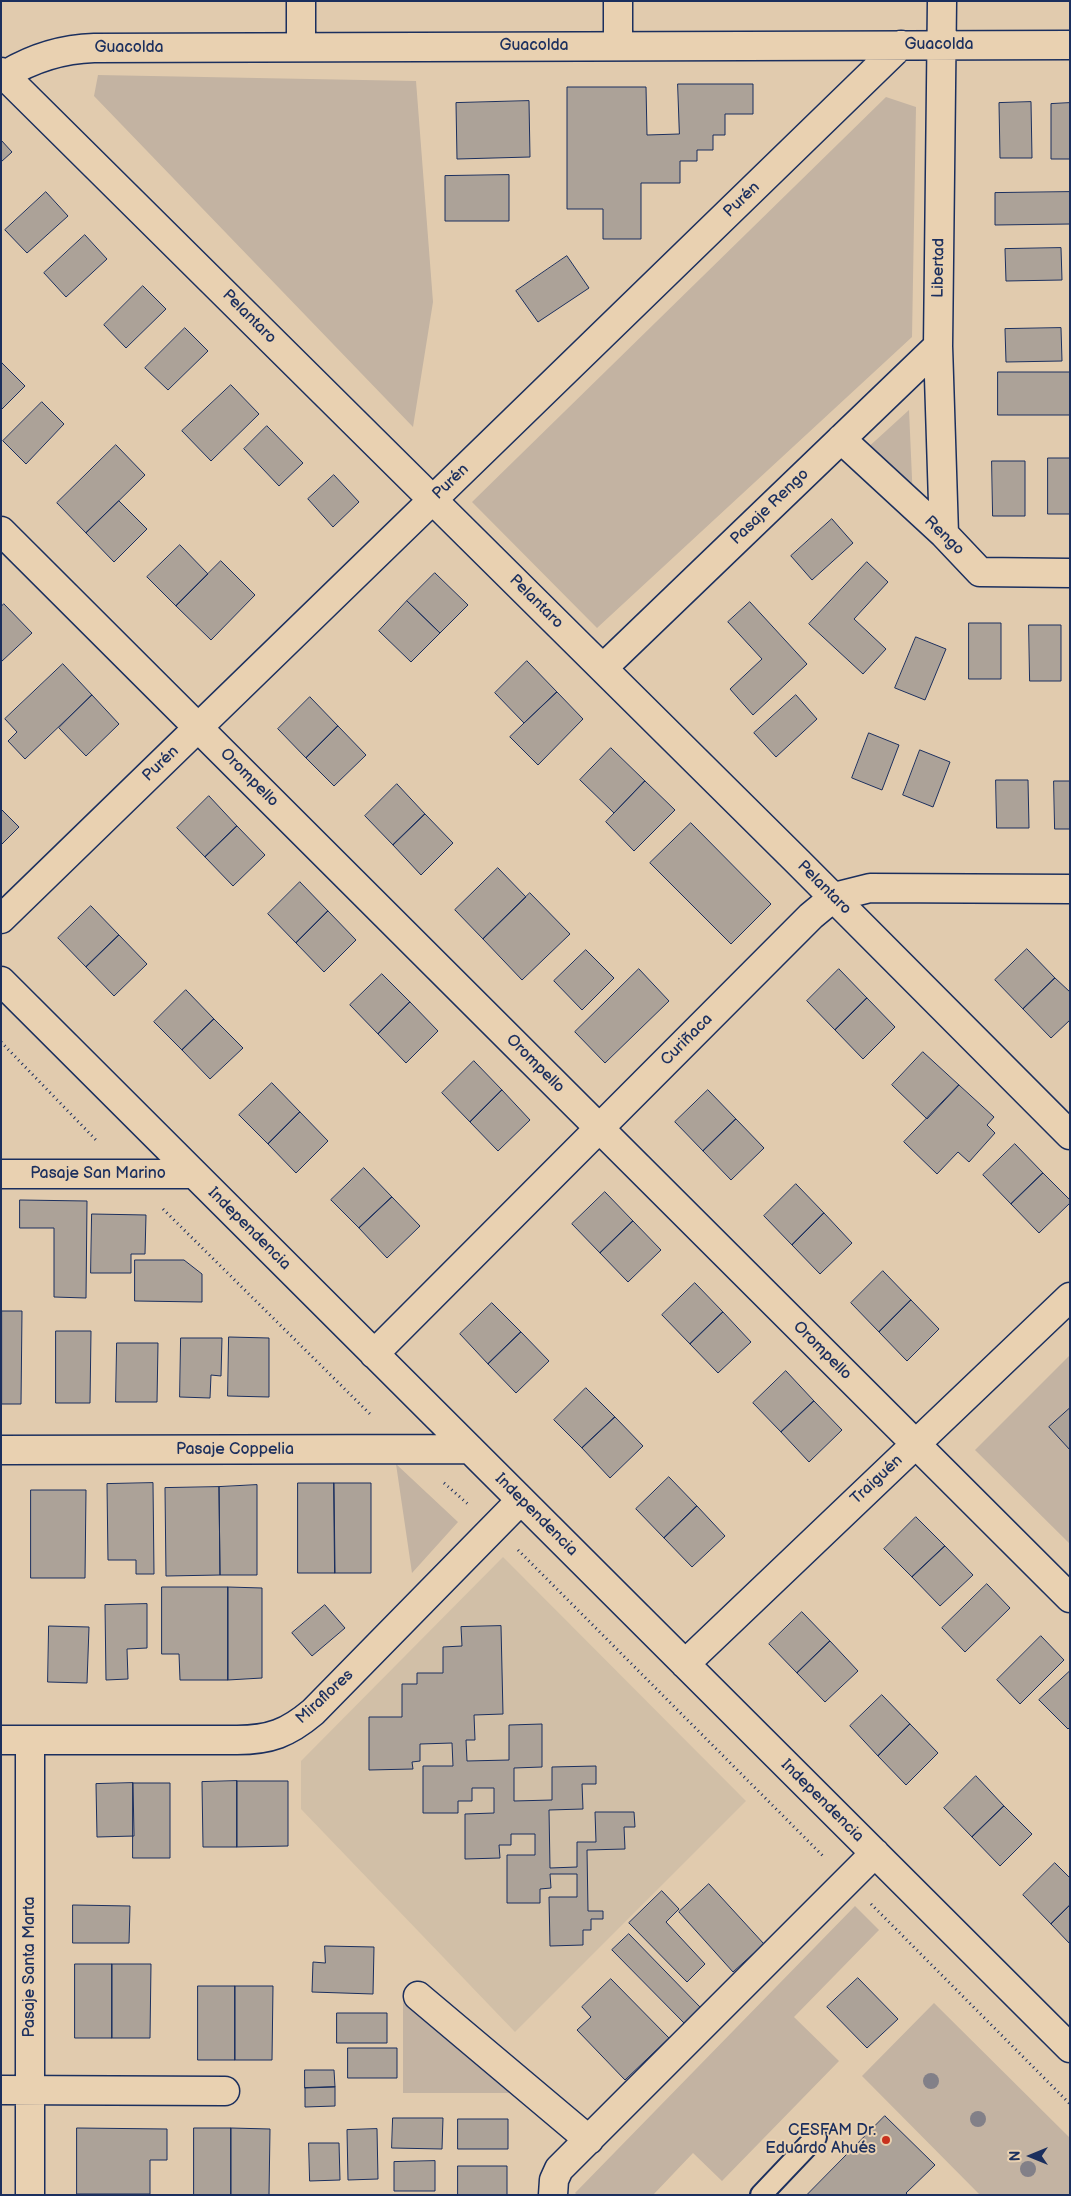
<!DOCTYPE html>
<html>
<head>
<meta charset="utf-8">
<style>
  body { margin:0 }
  #map { position:relative; width:1071px; height:2196px; overflow:hidden; background:#e1cbae; font-family:"Balsamiq Sans",sans-serif }
  canvas { display:block }
  .frame { position:absolute; inset:0; border:2px solid #1b2f5e; pointer-events:none }
  .north { position:absolute; left:1006px; top:2131px; width:50px; height:50px; -webkit-text-stroke:4px #e9d1b1; paint-order:stroke; rotate:270deg; font-size:14px; font-weight:700; line-height:20px; text-align:center; color:#1b2f5e }
  .north::after { content:''; display:block; margin:auto; width:18px; height:22px; background:#1b2f5e; clip-path:polygon(50% 0,100% 100%,50% 72%,0 100%) }
</style>
</head>
<body>
<div id="map">
<canvas width="1071" height="2196"></canvas>
<div class="frame"></div>
<div class="north">N</div>
</div>
<script>
const g = document.querySelector('canvas').getContext('2d');
g.lineJoin = 'round';
function paint(path, color) {
  g.fillStyle = color;
  g.fill(path, 'evenodd');
}
function trace(path, color, width, dash) {
  g.strokeStyle = color;
  g.lineWidth = width;
  g.lineCap = dash ? 'butt' : 'round';
  g.setLineDash(dash || []);
  g.stroke(path);
}
function write(font, color, halo, rows, align = 'center') {
  g.font = font + ' "Balsamiq Sans",sans-serif';
  g.lineWidth = 4;
  g.setLineDash([]);
  g.textBaseline = 'middle';
  g.strokeStyle = halo;
  g.fillStyle = color;
  for (const [text, x, y, turn = 0] of rows) {
    g.save();
    g.translate(x, y);
    g.rotate((+turn || 0) * Math.PI / 180);
    g.textAlign = isNaN(turn) ? turn : align;
    if (halo) g.strokeText(text, 0, 0);
    g.fillText(text, 0, 0);
    g.restore();
  }
}
const built = new Path2D(`
  M503,1557L746,1801L515,2032L301,1809V1761Z`);
const green = new Path2D(`
  M98,75L416,81L433,302L413,427L94,96Z
  M886,97L916,107L912,337L597,628L472,502Z
  M909,410L913,501L864,451Z
  M1070,1355V1544L975,1450Z
  M396,1464L458,1522L412,1573Z
  M855,1906L879,1930L794,2017L839,2061L722,2181L693,2153L653,2195H577L575,2193Z
  M403,2000L512,2093H403Z
  M934,2003L1070,2138V2195H980L862,2076Z`);
const building = new Path2D(`
  M678,84H753V114H725V135H713V150H697V161H680V183H641V239H603V209H567V87H646L647,135L679,134Z
  M529,101L530,157L457,159L456,103Z
  M1031,102L1032,158H1000L999,103Z
  M1070,103V159H1051V104Z
  M1,140L12,152L1,162Z
  M509,175V221H445V176Z
  M46,192L68,216L27,253L5,230Z
  M1070,192V224L995,225V193Z
  M85,235L107,259L66,297L44,273Z
  M1061,248L1062,280L1006,281L1005,249Z
  M567,256L589,288L538,322L516,291Z
  M143,286L166,309L126,348L104,325Z
  M185,328L208,351L168,390L145,368Z
  M1061,328L1062,361L1006,362L1005,329Z
  M2,363L25,386L1,410V364Z
  M998,372H1070V415H998Z
  M231,385L259,414L211,461L182,431Z
  M42,402L64,424L26,464L3,441Z
  M267,426L303,463L279,486L244,449Z
  M116,445L145,475L86,533L57,503Z
  M1048,458H1070V514H1048Z
  M992,461H1025V516H993Z
  M334,475L359,502L333,527L308,499Z
  M119,501L147,529L114,562L86,533Z
  M832,519L853,543L812,580L791,556Z
  M180,545L208,574L176,606L147,577Z
  M221,561L255,595L211,640L176,606Z
  M867,562L888,582L854,619L886,649L863,674L809,624Z
  M435,573L468,605L440,633L407,601Z
  M407,601L440,633L411,662L379,631Z
  M750,602L807,664L753,715L730,689L762,659L728,622Z
  M4,604L32,633L1,662V607Z
  M969,623H1001V679H969Z
  M1029,625H1061V681H1030Z
  M916,637L946,649L925,700L895,688Z
  M527,661L557,692L524,723L495,693Z
  M63,664L92,695L25,759L8,741L17,732L5,719Z
  M557,692L583,719L538,765L510,737Z
  M92,695L119,724L86,756L59,728Z
  M796,695L817,719L776,757L754,733Z
  M310,697L338,726L306,758L278,729Z
  M338,726L366,755L334,786L306,758Z
  M869,733L899,745L882,790L852,778Z
  M611,748L645,781L614,813L580,780Z
  M920,750L950,762L933,807L903,795Z
  M996,780H1028L1029,828H997Z
  M645,781L675,810L634,851L606,822Z
  M1054,781H1070V829H1055Z
  M397,784L425,814L393,845L365,816Z
  M209,796L237,826L205,857L177,828Z
  M1,809L19,827L1,845Z
  M425,814L453,843L421,875L393,845Z
  M691,823L771,904L731,944L650,863Z
  M237,826L265,855L233,886L205,857Z
  M498,868L526,897L483,939L455,910Z
  M300,882L328,911L296,943L268,914Z
  M530,893L570,934L522,980L483,939Z
  M91,906L119,935L86,967L58,938Z
  M328,911L356,940L324,972L296,943Z
  M119,935L147,964L114,996L86,967Z
  M1027,949L1055,978L1023,1009L995,980Z
  M586,950L614,978L582,1010L554,981Z
  M639,969L669,1001L605,1063L575,1032Z
  M839,969L867,998L835,1030L807,1001Z
  M382,974L410,1002L378,1034L350,1005Z
  M1055,978L1070,992V1020L1051,1038L1023,1009Z
  M186,990L214,1019L182,1050L154,1022Z
  M867,998L895,1027L863,1059L835,1030Z
  M410,1002L438,1031L406,1063L378,1034Z
  M214,1019L243,1048L210,1079L182,1050Z
  M923,1052L959,1085L927,1119L892,1085Z
  M474,1061L502,1090L470,1122L442,1093Z
  M272,1083L300,1112L268,1144L239,1115Z
  M959,1085L994,1117L987,1125L995,1133L969,1162L958,1152L937,1174L904,1142Z
  M502,1090L530,1120L498,1151L470,1122Z
  M708,1090L736,1119L703,1151L675,1122Z
  M300,1112L328,1141L296,1173L268,1144Z
  M736,1119L764,1148L731,1180L703,1151Z
  M1015,1144L1043,1173L1011,1204L983,1175Z
  M364,1168L392,1197L359,1228L331,1200Z
  M1043,1173L1070,1200V1203L1039,1233L1011,1204Z
  M796,1184L824,1213L792,1245L764,1216Z
  M605,1192L633,1221L600,1253L572,1224Z
  M392,1197L420,1226L387,1258L359,1228Z
  M20,1200L87,1201L86,1298L54,1297V1228H20Z
  M824,1213L852,1243L820,1274L792,1245Z
  M92,1214L146,1215L145,1254H131V1273H91Z
  M633,1221L661,1250L628,1282L600,1253Z
  M135,1260H184L202,1274V1302L135,1301Z
  M883,1271L911,1300L879,1332L851,1303Z
  M695,1283L723,1312L690,1344L662,1315Z
  M911,1300L939,1329L907,1361L879,1332Z
  M492,1303L521,1332L488,1364L460,1334Z
  M2,1311H22L21,1404H2Z
  M723,1312L751,1342L718,1373L690,1344Z
  M56,1331H91L90,1403H56Z
  M521,1332L549,1361L516,1393L488,1364Z
  M229,1337L269,1338V1397L228,1396Z
  M181,1338H222L221,1376L211,1375L210,1398L180,1397Z
  M117,1343H158L157,1402H116Z
  M786,1371L814,1401L781,1432L753,1403Z
  M586,1388L615,1417L582,1448L554,1420Z
  M814,1401L842,1430L809,1462L781,1432Z
  M1070,1408V1450L1049,1427Z
  M615,1417L643,1446L610,1478L582,1448Z
  M669,1477L697,1506L664,1538L636,1509Z
  M153,1483L154,1574H136V1560H108L107,1484Z
  M298,1483H334L335,1573H298Z
  M334,1483H371V1573H335Z
  M257,1485V1575H220L219,1487Z
  M219,1487L220,1575L166,1576L165,1488Z
  M31,1490H86L85,1578H31Z
  M697,1506L725,1536L692,1567L664,1538Z
  M916,1517L945,1546L912,1577L884,1549Z
  M945,1546L973,1575L940,1606L912,1577Z
  M987,1584L1010,1608L965,1652L942,1628Z
  M162,1587H228V1680H180L179,1654H162Z
  M228,1587L262,1588V1678L228,1680Z
  M147,1604V1648L127,1649L128,1679L106,1680L105,1605Z
  M325,1605L345,1628L312,1656L292,1633Z
  M802,1612L830,1641L797,1673L769,1644Z
  M49,1626L89,1627L87,1683L48,1682Z
  M501,1626L503,1714L474,1715L475,1740H466L467,1761L509,1760V1725L542,1724V1767L514,1768V1801L552,1800V1767L596,1766V1784H582L583,1809L549,1810L550,1868L577,1867V1842H596L595,1812H634L635,1827H624L625,1849L587,1850L588,1911H603V1919H591V1930H583V1945L550,1946L549,1897H577V1874H550L551,1888L540,1889V1903H507V1855H535V1834H511V1845H499L500,1858L465,1859V1814L494,1813V1788H472V1801H458V1813H423V1766H453L452,1743L420,1744V1761L412,1762L413,1769L369,1770V1717H402V1684H417V1673H443V1647L462,1646L461,1627Z
  M1041,1636L1064,1660L1020,1704L997,1680Z
  M830,1641L858,1671L825,1702L797,1673Z
  M1070,1671V1727L1068,1729L1039,1700Z
  M882,1695L910,1724L878,1756L850,1726Z
  M910,1724L938,1753L906,1785L878,1756Z
  M976,1776L1004,1806L972,1837L944,1808Z
  M237,1781V1847H203L202,1782Z
  M237,1781H288V1846L237,1847Z
  M133,1783H170V1858H133Z
  M133,1783L134,1836L97,1837L96,1784Z
  M1004,1806L1032,1834L1000,1866L972,1837Z
  M1055,1863L1070,1878V1905L1051,1924L1023,1895Z
  M709,1884L764,1944L733,1972L679,1912Z
  M662,1891L679,1909L666,1922L705,1964L687,1982L629,1923Z
  M73,1905L130,1906L129,1943H73Z
  M1070,1905V1944L1051,1924Z
  M629,1934L700,2007L684,2023L612,1950Z
  M325,1946L374,1947L373,1994L312,1992L313,1962L325,1963Z
  M75,1964H112V2038H75Z
  M112,1964H151L150,2038H112Z
  M858,1978L898,2019L867,2048L827,2007Z
  M611,1979L669,2038L625,2080L577,2030L591,2017L582,2007Z
  M198,1986H235V2060H198Z
  M235,1986H273L272,2060H235Z
  M337,2013H387V2043H337Z
  M348,2048H397V2078H348Z
  M305,2070H334L335,2087L305,2088Z
  M335,2087V2106L305,2107V2088Z
  M885,2116L935,2165L906,2193L908,2195H807Z
  M393,2118H443L442,2149L392,2148Z
  M458,2119H508V2149H458Z
  M77,2128L167,2129V2160H150V2194H77Z
  M194,2128H231V2195H194Z
  M231,2128L270,2129L269,2195H231Z
  M377,2129L378,2179L348,2180L347,2130Z
  M309,2143H339L340,2180L310,2181Z
  M435,2161V2191H394V2162Z
  M458,2166H507V2195H458Z`);
const path = new Path2D(`
  M1,1042L96,1140
  M163,1209L372,1416
  M444,1483L469,1505
  M518,1550L824,1857
  M871,1904L1070,2104`);
const service = new Path2D(`
  M761,2195L816,2137`);
const minor = new Path2D(`
  M301,1V47
  M618,1V46
  M942,1L938,346L944,534
  M1,72L798,862L1070,1135
  M5,75C33,58 61,49 94,48L1070,45
  M841,439L944,534L980,572L1070,573
  M1,531L1070,1598
  M603,668L938,346
  M1,919L901,45
  M1,981L1070,2048
  M1,1174H194
  M374,1354L811,916L834,897L870,888L1070,889
  M1,1450L470,1449
  M685,1664L1070,1297
  M1,1740H237C270,1740 288,1733 313,1712L521,1500
  M30,1740V2195
  M418,1996L589,2140
  M1,2090L225,2091
  M553,2195L554,2180L559,2169L875,1853`);
const trees = [
  [931,2081],
  [978,2119],
  [1028,2169]
];
const markers = [
  [886,2140,5,"#c8321e"]
];
const streetNames = [
  ["Guacolda",939,45],
  ["Guacolda",534,46],
  ["Guacolda",129,48],
  ["Purén",742,200,-44],
  ["Libertad",939,268,-89],
  ["Pelantaro",249,317,45],
  ["Purén",451,482,-44],
  ["Pasaje Rengo",770,507,-44],
  ["Rengo",944,536,44],
  ["Pelantaro",536,602,45],
  ["Purén",161,764,-44],
  ["Orompello",249,778,45],
  ["Pelantaro",824,888,45],
  ["Curiñaca",687,1040,-45],
  ["Orompello",535,1064,45],
  ["Pasaje San Marino",98,1174],
  ["Independencia",249,1229,45],
  ["Orompello",822,1351,45],
  ["Pasaje Coppelia",235,1450],
  ["Traiguén",877,1480,-43],
  ["Independencia",536,1515,45],
  ["Miraflores",325,1697,-43],
  ["Independencia",822,1801,45],
  ["Pasaje Santa Marta",30,1967,-90]
];
const poiNames = [
  ["CESFAM Dr.",876,2131],
  ["Eduardo Ahués",876,2149]
];
paint(built, '#d1bfa7');
paint(green, '#c3b3a2');
paint(building, '#aca298');
trace(building, '#1b2f5e', 1);
trace(service, '#1b2f5e', 24);
trace(minor, '#1b2f5e', 31);
trace(path, '#1b2f5e', 3, [1, 4]);
trace(service, '#e9d1b1', 20);
trace(minor, '#e9d1b1', 28);
g.fillStyle = '#828088';
for (const [x, y] of trees) {
  g.beginPath();
  g.arc(x, y, 8, 0, 2 * Math.PI);
  g.fill();
}
for (const [x, y, r, color] of markers) {
  const dot = new Path2D();
  dot.arc(x, y, r, 0, 2 * Math.PI);
  g.fillStyle = color;
  g.fill(dot);
  trace(dot, '#e9d1b1', 2);
}
write('16px', '#1b2f5e', '#e9d1b1', streetNames);
write('16px', '#1b2f5e', '#e9d1b1', poiNames, 'right');
</script>
</body>
</html>
